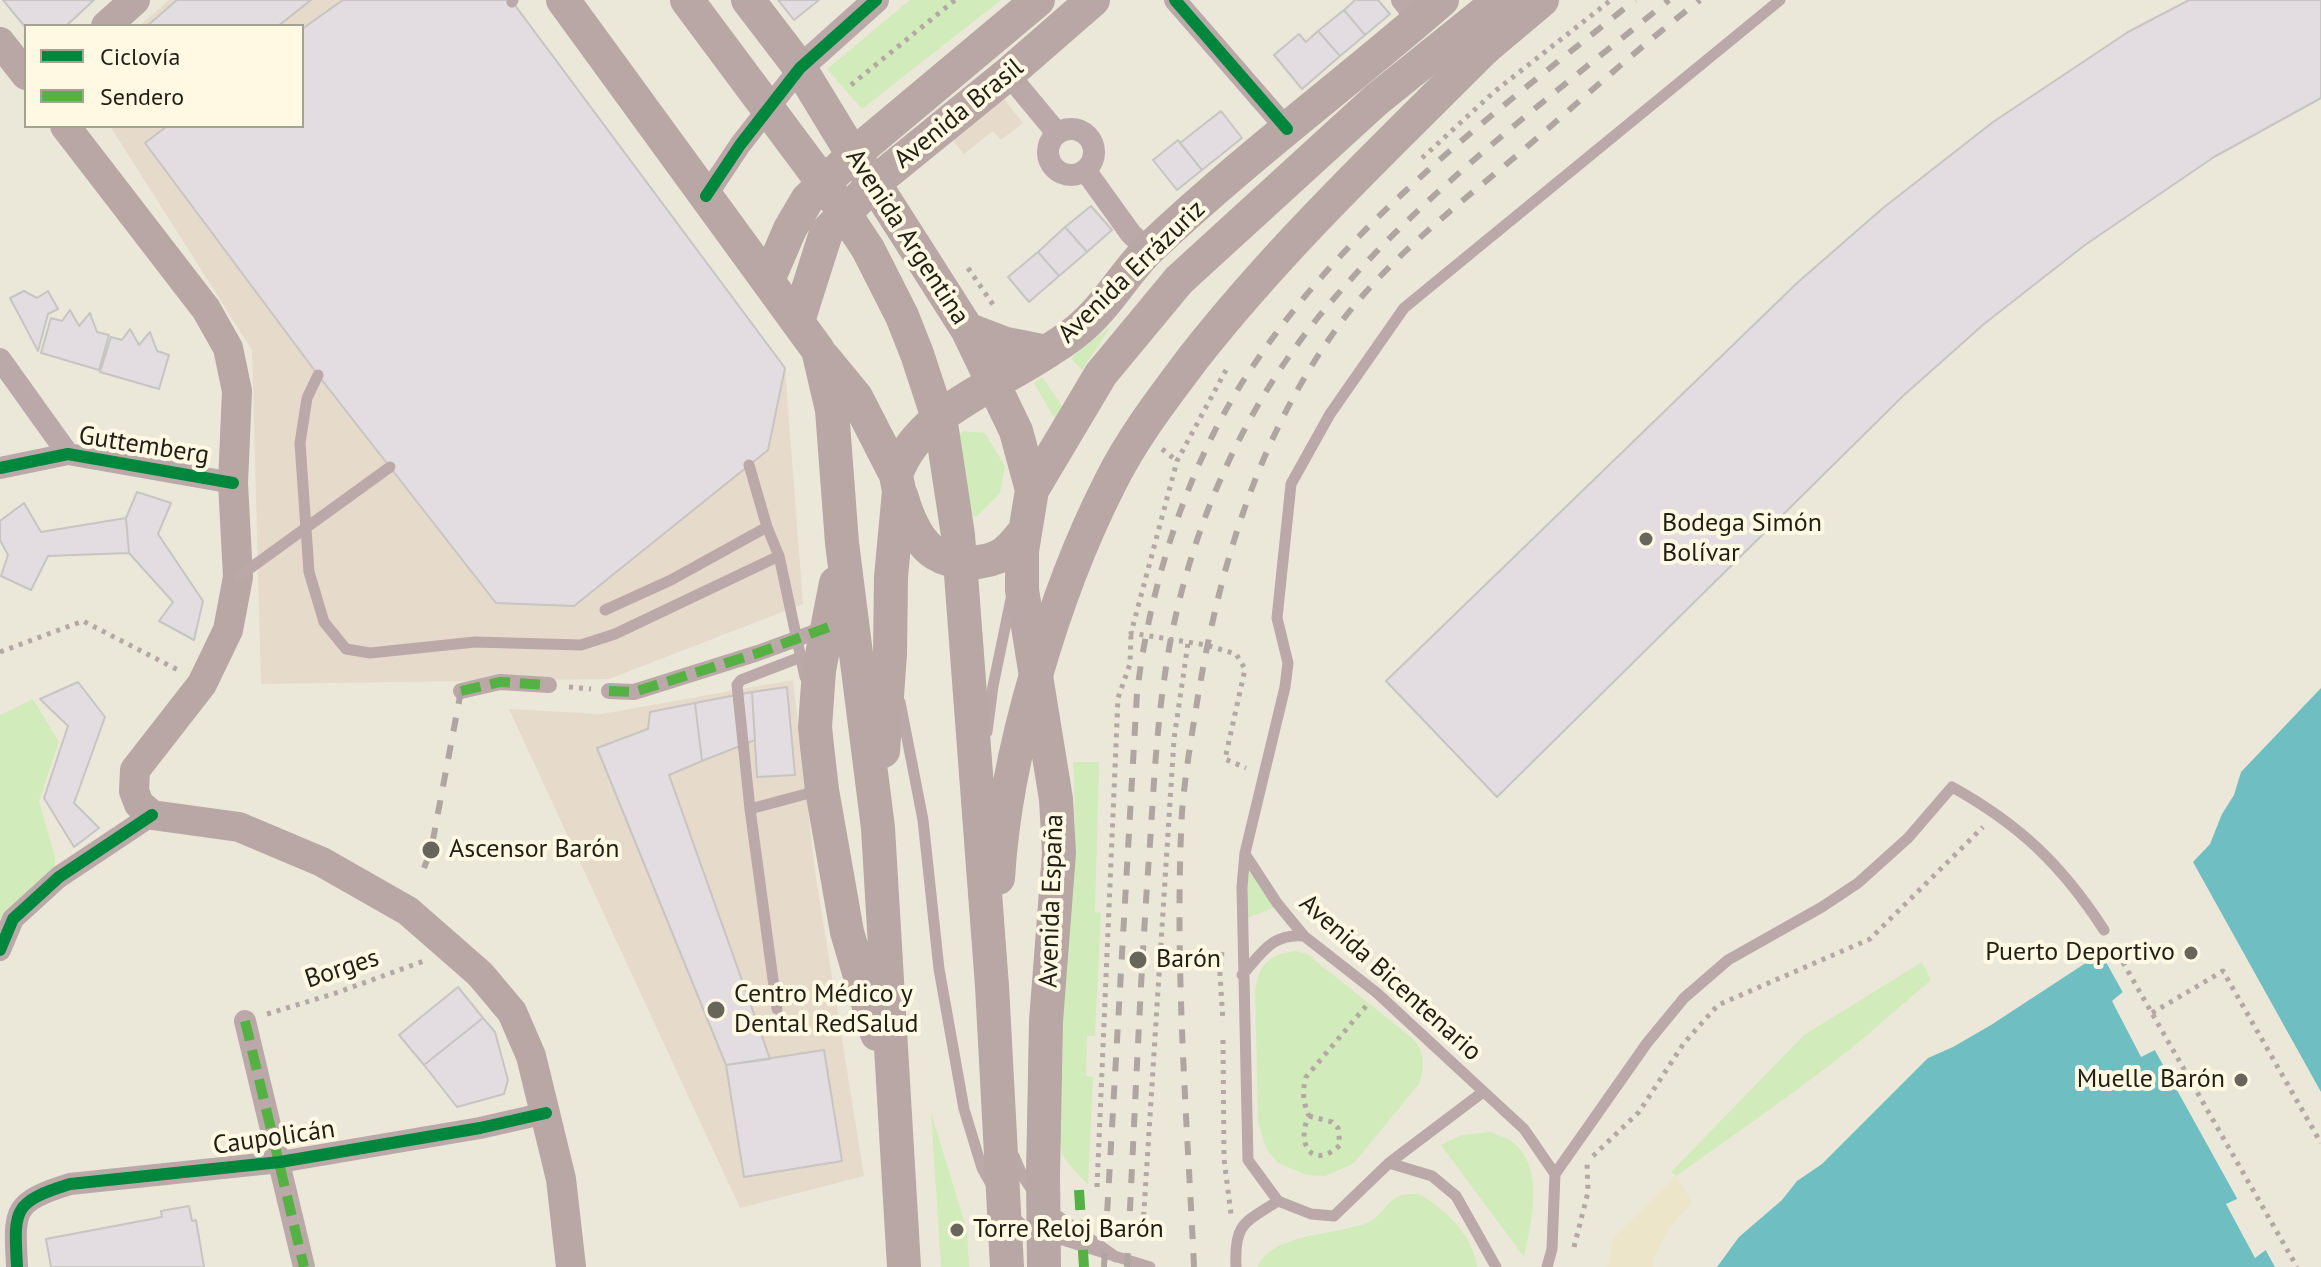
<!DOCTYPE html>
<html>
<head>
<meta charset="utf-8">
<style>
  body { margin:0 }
  #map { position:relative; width:2321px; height:1267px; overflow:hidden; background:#ebe8da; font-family:"PT Sans",sans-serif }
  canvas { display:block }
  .legend { position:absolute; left:24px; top:24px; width:280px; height:104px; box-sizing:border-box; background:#fff9e4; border:2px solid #a6a291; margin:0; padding:10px 14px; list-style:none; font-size:24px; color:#211f15 }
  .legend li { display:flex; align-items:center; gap:16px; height:40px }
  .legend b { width:40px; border:2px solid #a6a291 }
</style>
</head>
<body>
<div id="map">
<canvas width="2321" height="1267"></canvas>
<ul class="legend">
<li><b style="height:10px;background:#00873e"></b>Ciclovía</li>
<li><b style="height:10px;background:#55b144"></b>Sendero</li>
</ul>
</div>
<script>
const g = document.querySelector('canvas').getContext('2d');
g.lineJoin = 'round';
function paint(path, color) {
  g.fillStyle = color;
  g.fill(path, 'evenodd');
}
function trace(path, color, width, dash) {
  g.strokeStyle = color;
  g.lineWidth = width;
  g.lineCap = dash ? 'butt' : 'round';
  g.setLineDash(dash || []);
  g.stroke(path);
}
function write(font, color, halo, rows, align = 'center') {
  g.font = font + ' "PT Sans",sans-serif';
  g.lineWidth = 8;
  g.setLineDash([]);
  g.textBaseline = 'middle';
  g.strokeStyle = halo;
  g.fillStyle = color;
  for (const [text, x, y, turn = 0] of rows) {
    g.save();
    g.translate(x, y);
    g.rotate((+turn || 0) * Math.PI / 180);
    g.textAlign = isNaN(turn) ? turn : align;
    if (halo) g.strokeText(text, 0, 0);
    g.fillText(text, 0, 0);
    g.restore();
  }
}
const commercial = new Path2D(`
  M169,0H511L785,368L803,604L609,679L261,684L252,350L110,126H302V26H139Z
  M1000,94L1023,123L1001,140L993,131L964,154L949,136Z
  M793,680L815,871L864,1176L740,1208L509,709L601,714Z`);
const green = new Path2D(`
  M910,0H1001L862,109L827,69Z
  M1111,326L1082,370L1071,358Z
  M1042,377L1064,409L1056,421L1034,383Z
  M963,431L985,433L1005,466L1000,493L976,517L961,512L936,460Z
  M33,699L59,742L39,801L55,857V867L0,919V715Z
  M1073,762H1099L1095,912L1101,913L1095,1036H1087L1086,1076L1093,1077L1088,1185C1081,1176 1065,1163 1062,1152C1057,1127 1059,1080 1060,1054C1063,956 1080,861 1073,762Z
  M1249,870L1275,907L1245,919Z
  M1296,951L1307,954L1412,1038C1425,1051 1425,1067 1419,1084L1353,1164L1325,1176L1307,1175L1278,1163L1266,1148L1258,1122L1255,990C1260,963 1268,955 1296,951Z
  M1922,962L1931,980C1895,1010 1860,1043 1822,1071C1774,1107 1725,1141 1676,1176L1671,1172L1804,1035Z
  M931,1113L967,1230L969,1267H941Z
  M1491,1132C1498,1135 1508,1138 1514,1143C1545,1170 1531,1223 1524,1257L1441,1145L1461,1135Z
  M1418,1194C1445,1208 1473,1235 1477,1267H1258C1271,1232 1340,1236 1371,1221C1381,1215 1388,1201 1399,1196C1404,1194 1412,1194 1418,1194Z`);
const sand = new Path2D(`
  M1676,1176L1692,1202L1669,1228L1652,1262L1654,1267H1607L1614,1237Z`);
const water = new Path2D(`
  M2321,688V1092L2193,862L2210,844L2222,814L2234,795L2241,772Z
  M2101,953L2275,1267H1717L1739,1237L1782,1200L1797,1181L1822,1164L1928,1058L1953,1047L1991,1025Z`);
const pier = new Path2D(`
  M2102,949L2104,951L2279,1267H2277L2267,1249L2255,1258L2226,1204L2239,1198L2157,1049L2141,1057L2112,1001L2124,991L2099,950Z`);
const building = new Path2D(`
  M3,0H94L66,26H26V28Z
  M177,0H311L278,26H147Z
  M343,0H511L785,368L768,450L574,606L496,603L318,375L145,143L167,126H302V29Z
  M778,0H819L794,20Z
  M1355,0H1378L1390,14L1365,35L1344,10Z
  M2189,0H2321V98L2214,157L2085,245L1984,324L1903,396L1497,797L1386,681L1797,283L1883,208L1993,122L2128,32Z
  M1344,10L1365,35L1340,56L1318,31Z
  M1318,31L1340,56L1302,89L1274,55L1299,34L1306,42Z
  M1221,111L1242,138L1202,170L1180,143Z
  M1178,140L1202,170L1177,190L1153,160Z
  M1091,206L1112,230L1087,252L1065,227Z
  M1065,227L1087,252L1059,276L1038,252Z
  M1038,252L1059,276L1029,302L1008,277Z
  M24,291L37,298L48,291L58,309L48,314L38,351L10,298Z
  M70,310L79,326L90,313L97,332L109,335L99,370L41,353L51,318L62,321Z
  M130,329L139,345L150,332L157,351L169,355L159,389L100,372L111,337L122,340Z
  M137,492L171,503L158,534L203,601L194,640L159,621L173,602L129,553L126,518Z
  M24,503L41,532L126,518L129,553L48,556L31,590L1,576L8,555L0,540V521Z
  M78,682L105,717L74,803L99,828L74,847L44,798L68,726L40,699Z
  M787,687L795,775L757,777L752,692Z
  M752,692L755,740L702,761L695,703Z
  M695,703L702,761L669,775L770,1059L726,1065L597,748L648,729L650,712Z
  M458,987L483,1018L424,1065L399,1035Z
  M483,1018L495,1032L508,1080L504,1094L457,1107L424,1065Z
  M824,1050L842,1161L744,1177L726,1065Z
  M189,1206L192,1221L196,1220L204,1267H51L46,1239L162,1217L161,1211Z`);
const path = new Path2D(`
  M851,85L955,0
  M1422,158L1494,92L1611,0
  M968,268L994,306
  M1226,370L1177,461L1131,633L1206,645L1236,654L1245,669L1225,759L1246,768
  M1162,449L1177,461
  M0,652L83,621L180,671
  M569,687L591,689
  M2113,945L2297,1267
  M1222,952L1220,974L1223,1022
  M2152,1013L2223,971L2321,1143
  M267,1014L336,993L424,961
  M1223,1040L1224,1159L1231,1214
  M1309,1116L1332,1122L1338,1128L1340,1145C1313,1171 1295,1144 1309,1116C1303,1102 1302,1092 1306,1077L1366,1006
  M1593,1156L1639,1112L1684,1043L1718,1005L1870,939L1983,827
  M1097,1187L1118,698L1130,664L1131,633
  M1143,1226L1174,739L1188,643
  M1574,1247L1588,1192L1587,1163`);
const service = new Path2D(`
  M512,2L513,0
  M318,375L307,398L300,443L309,572L324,622L346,649L370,653L475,642L581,645L615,634L779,556
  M749,465L767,527L779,556L805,677
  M605,610L671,580L767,527
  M801,657L741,680L737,685L750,809L817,791
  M900,702L923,820L939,969L964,1109L982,1168L992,1186
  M987,732L993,686L1011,599
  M750,809L777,1009
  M1245,854L1277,903L1304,936L1377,993L1524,1129L1555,1174L1552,1249L1547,1267
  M1242,975C1262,953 1272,933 1304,936
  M1014,1156L1023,1177L1034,1193
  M1389,1163L1483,1092
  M1555,1174L1647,1043L1684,998L1728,960L1822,907L1858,883L1908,838L1952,787C2019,824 2062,865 2104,930
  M1051,1211L1116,1257
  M1013,1216L1027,1229L1150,1267
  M1236,1267C1234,1223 1244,1223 1278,1201
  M1496,1267L1456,1196L1432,1176L1389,1163L1334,1216L1311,1214L1278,1201L1248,1160L1242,887L1245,853L1285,687L1288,663L1277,618L1291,484L1330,414L1404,308L1780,0`);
const pedestrian = new Path2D(`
  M461,691L500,682L549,685
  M609,691L634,692L758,653L829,627`);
const minor = new Path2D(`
  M1175,0L1287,129
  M1402,0L1418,20
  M1008,74L1057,133
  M1048 152a23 23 0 1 1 46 0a23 23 0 1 1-46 0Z
  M1085,170L1131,234L1148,250
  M706,196L740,145L800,68
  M0,359L68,454
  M0,468L68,454L233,483
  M0,950L13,919L59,877L152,815
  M245,1021L304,1267
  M17,1267C14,1210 12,1202 70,1184L280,1162L480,1128L546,1113`);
const tertiary = new Path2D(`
  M800,68L876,0`);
const secondary = new Path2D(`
  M106,26L135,0
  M0,42L26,75
  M65,126L206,309L228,348L237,391L233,483L238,577L228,630L202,684L135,770L134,791L139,804L152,815L239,827L322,862L408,911L480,974L512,1012L531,1056L561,1179L571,1267`);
const primary = new Path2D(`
  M563,0L818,350L832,410L842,543L878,828L904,1267
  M748,0L800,68L853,155L874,183L967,329L1016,431L1032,490
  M1485,48L1542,0
  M768,280L790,229L807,200L853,155L1038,0
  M798,321L826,233L874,183L1008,74L1093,0
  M967,329L1006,344L1047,352
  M824,358L856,397L896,475L899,491L891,577L890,654L883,751
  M896,475C918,411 997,386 1048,351C1061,343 1076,333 1087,322C1111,300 1127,270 1150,248C1243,160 1345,84 1442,0
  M901,495C907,516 917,542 936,554C953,565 986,565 1003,554C1012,548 1018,539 1025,531
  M836,583L819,670L815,727L817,746L822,790L847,932L877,1034
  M1043,1175L1046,1021L1059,853L1056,799L1022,590V551L1032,490L1101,374L1179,280L1376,100L1500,0`);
const rail = new Path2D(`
  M424,868L431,850L461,691
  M1104,1267L1137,693C1150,583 1189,461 1251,369C1350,219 1497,111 1635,0
  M1127,1267C1134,1135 1139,1003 1148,871C1153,806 1155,739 1165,674C1183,547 1236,420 1316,320C1416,196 1547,100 1669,0
  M1194,1267C1187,1116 1174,963 1182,812C1185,774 1192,734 1198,696C1221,560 1261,428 1345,317C1394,254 1460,203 1521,152C1580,101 1638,48 1700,0`);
const serviceBridge = new Path2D(`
  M238,577L390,467`);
const primaryBridge = new Path2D(`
  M687,0L833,196L868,249L902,316L917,354L942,430L958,535L992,986L1007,1267
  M998,878C1002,810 1017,740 1036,675C1055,609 1079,544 1110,483C1132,438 1164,397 1194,357C1282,245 1385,148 1485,48
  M1043,1175L1044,1267`);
const quiet = new Path2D(`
  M461,691L500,682L549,685
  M609,691L634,692L758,653L829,627
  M245,1021L304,1267
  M1079,1190L1084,1267`);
const cycleway = new Path2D(`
  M1175,0L1287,129
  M706,196L740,145L800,68L876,0
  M0,468L68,454L233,483
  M0,950L13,919L59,877L152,815
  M17,1267C14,1210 12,1202 70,1184L280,1162L480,1128L546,1113`);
const markers = [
  [1646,539,8,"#68655a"],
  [431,850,10,"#68655a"],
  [2191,953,8,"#68655a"],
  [1138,960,10,"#68655a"],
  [716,1010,10,"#68655a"],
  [2241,1080,8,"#68655a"],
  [957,1230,8,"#68655a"]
];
const streetNames = [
  ["Avenida Brasil",959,114,-39],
  ["Avenida Argentina",907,237,57],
  ["Avenida Errázuriz",1132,272,-44],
  ["Guttemberg",144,446,9],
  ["Avenida España",1052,901,-88],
  ["Borges",342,969,-18],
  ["Avenida Bicentenario",1390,978,42],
  ["Caupolicán",274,1138,-8]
];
const poiNames = [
  ["Bodega Simón",1662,524],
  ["Bolívar",1662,554],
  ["Ascensor Barón",449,850],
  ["Puerto Deportivo",2175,953,"right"],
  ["Barón",1156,960],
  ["Centro Médico y",734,995],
  ["Dental RedSalud",734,1025],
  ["Muelle Barón",2225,1080,"right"],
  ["Torre Reloj Barón",973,1230]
];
paint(commercial, '#e6dacb');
paint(green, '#d2ebba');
paint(sand, '#ece5ca');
paint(water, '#6fbec2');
paint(pier, '#ebe8da');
paint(building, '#e3dde1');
trace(building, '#c7c4c2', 2);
trace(path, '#b4a7a4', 5, [4, 6]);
trace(service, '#bba8a8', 11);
trace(pedestrian, '#bba8a8', 16);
trace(minor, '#bba8a8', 22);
trace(tertiary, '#bba8a8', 26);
trace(secondary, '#b8a7a4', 30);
trace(primary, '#b8a7a4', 34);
trace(rail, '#b0a6a1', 6, [14, 14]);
trace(serviceBridge, '#bba8a8', 11);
trace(primaryBridge, '#b8a7a4', 34);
trace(quiet, '#55b144', 10, [20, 10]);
trace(cycleway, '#00873e', 12);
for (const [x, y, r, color] of markers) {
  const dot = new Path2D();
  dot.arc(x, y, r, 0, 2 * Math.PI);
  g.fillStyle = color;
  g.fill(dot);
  trace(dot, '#fff9e4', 3);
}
write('26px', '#211f15', '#fff9e4', streetNames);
write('26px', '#211f15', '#fff9e4', poiNames, 'left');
</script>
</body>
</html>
